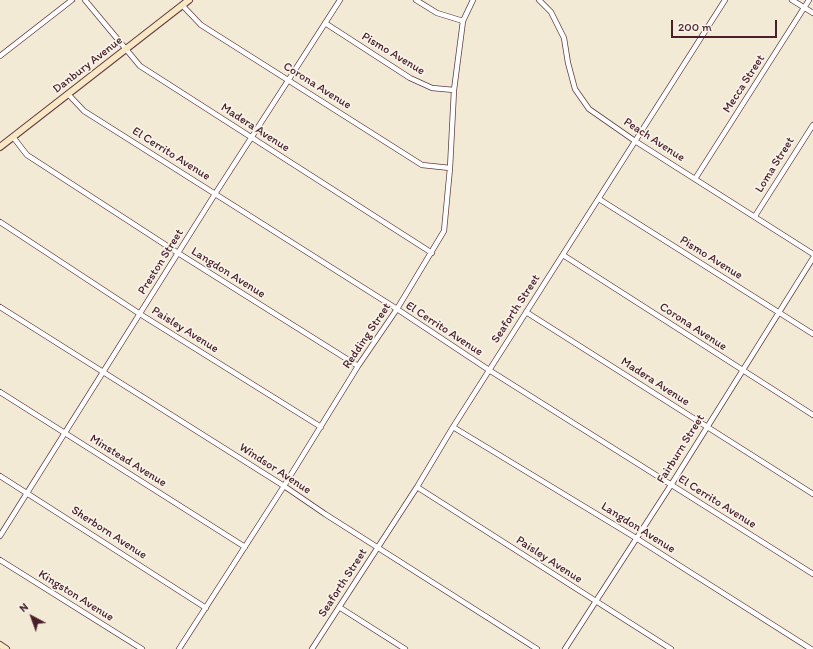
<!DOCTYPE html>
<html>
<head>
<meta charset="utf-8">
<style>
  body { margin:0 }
  #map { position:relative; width:813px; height:649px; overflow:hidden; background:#f3ead5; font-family:Itim,sans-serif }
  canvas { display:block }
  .north { position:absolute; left:12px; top:597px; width:40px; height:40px; -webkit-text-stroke:3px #f7f3e8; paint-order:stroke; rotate:319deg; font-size:11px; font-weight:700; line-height:16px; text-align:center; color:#4a1f2b }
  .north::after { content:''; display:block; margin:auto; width:14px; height:18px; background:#4a1f2b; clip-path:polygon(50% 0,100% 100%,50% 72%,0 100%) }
  .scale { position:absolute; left:671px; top:20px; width:106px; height:18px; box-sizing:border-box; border:2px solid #4a1f2b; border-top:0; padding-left:5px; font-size:12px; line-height:14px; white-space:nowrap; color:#4a1f2b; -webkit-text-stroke:3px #f7f3e8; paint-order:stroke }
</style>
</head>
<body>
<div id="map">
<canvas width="813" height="649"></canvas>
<div class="north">N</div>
<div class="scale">200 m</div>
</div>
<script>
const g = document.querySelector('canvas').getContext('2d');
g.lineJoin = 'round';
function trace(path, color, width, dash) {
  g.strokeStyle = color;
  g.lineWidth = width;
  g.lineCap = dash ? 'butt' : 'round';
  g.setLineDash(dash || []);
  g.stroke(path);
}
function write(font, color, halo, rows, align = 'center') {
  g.font = font + ' Itim,sans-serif';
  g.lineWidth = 3.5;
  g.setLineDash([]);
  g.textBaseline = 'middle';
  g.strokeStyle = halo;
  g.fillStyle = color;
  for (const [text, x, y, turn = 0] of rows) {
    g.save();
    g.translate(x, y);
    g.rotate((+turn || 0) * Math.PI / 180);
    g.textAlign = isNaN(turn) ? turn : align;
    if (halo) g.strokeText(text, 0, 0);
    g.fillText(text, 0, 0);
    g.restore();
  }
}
const street = new Path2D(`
  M85,0L140,66L432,253
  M416,0L437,13L463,21
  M539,0L551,12L564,38L568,63L575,89L589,109L635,141L813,254
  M792,0L813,13
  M182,5L201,25L422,165L450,168
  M325,23L410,78L432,88L454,90
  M0,56L72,0
  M68,94L84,111L397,309L489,370L813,574
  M13,137L27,155L178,253L358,366
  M695,179L809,0
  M599,199L813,334
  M755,216L813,125
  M0,222L140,314L321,427
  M563,255L813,415
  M0,307L284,486L325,514L537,649
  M526,312L813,494
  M0,392L245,547
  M453,427L636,538L811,649
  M0,476L206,608
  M417,487L671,649
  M0,536L215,194L340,0
  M0,560L142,649
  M339,607L405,649
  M179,649L284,486L358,366L397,309L444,231L450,168L454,90L463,21L473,0
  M312,649L417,487L453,427L725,0
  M565,649L671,485L813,258`);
const secondary = new Path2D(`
  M0,147L189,0
  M0,645L6,649`);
const streetNames = [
  ["Pismo Avenue",393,54,31],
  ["Danbury Avenue",88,65,-38],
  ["Mecca Street",744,84,-57],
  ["Corona Avenue",317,86,32],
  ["Madera Avenue",255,128,33],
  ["Peach Avenue",654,140,33],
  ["El Cerrito Avenue",171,154,32],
  ["Loma Street",775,165,-58],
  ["Pismo Avenue",711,258,32],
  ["Preston Street",161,262,-58],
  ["Langdon Avenue",228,273,32],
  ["Seaforth Street",516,309,-57],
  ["Corona Avenue",693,327,33],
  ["El Cerrito Avenue",444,329,33],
  ["Paisley Avenue",185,330,32],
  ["Redding Street",367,336,-56],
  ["Madera Avenue",655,382,33],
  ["Fairburn Street",681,449,-58],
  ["Minstead Avenue",128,461,32],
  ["Windsor Avenue",275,469,33],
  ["El Cerrito Avenue",717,502,32],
  ["Langdon Avenue",638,528,32],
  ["Sherborn Avenue",109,533,33],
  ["Paisley Avenue",549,560,33],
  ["Seaforth Street",343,583,-57],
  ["Kingston Avenue",76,596,32]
];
trace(street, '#633d44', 6);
trace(secondary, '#633d44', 8);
trace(street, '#fff', 4.5);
trace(secondary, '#f8e8c3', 6);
write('12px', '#4a1f2b', '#f7f3e8', streetNames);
</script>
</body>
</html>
